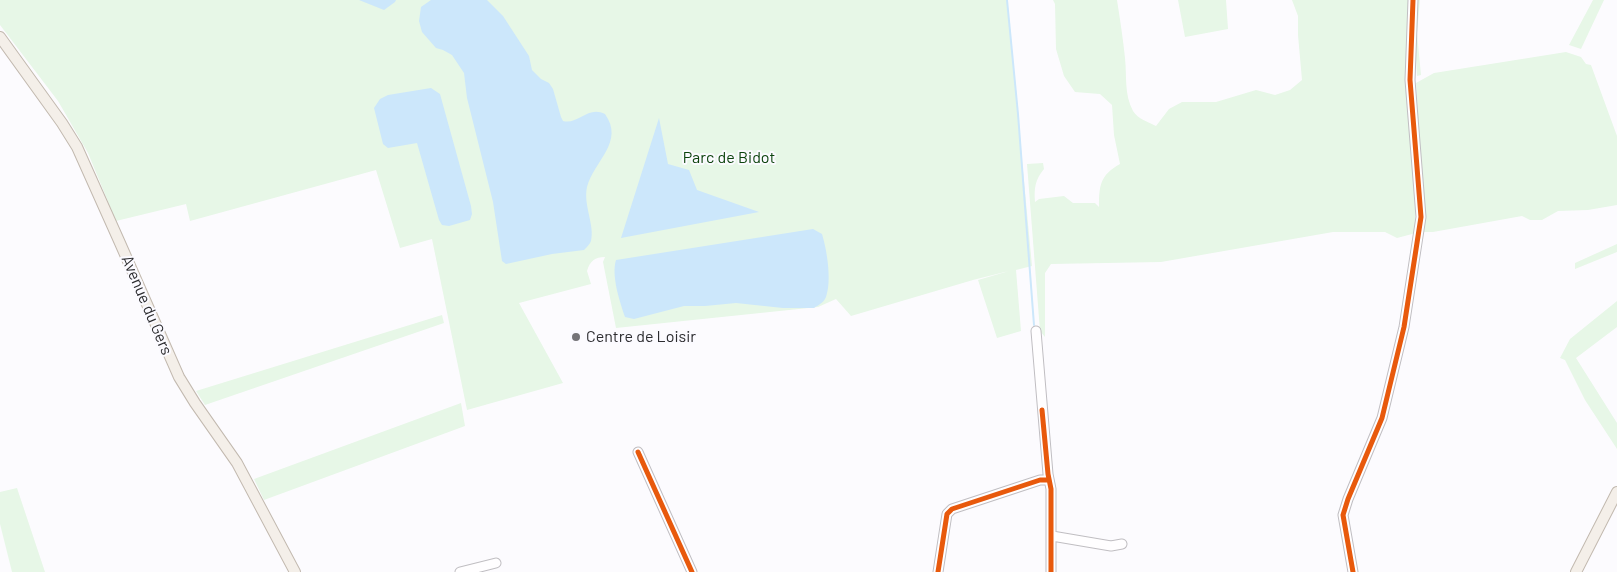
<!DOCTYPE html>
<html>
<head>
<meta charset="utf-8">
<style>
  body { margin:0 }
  canvas { display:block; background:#fcfbfe }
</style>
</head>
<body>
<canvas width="1617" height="572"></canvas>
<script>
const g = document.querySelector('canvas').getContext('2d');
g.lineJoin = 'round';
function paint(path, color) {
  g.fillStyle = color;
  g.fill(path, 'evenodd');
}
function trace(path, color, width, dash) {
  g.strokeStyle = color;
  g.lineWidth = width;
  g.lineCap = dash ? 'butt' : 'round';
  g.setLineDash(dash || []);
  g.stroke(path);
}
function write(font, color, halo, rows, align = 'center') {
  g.font = font + ' Barlow,sans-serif';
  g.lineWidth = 4;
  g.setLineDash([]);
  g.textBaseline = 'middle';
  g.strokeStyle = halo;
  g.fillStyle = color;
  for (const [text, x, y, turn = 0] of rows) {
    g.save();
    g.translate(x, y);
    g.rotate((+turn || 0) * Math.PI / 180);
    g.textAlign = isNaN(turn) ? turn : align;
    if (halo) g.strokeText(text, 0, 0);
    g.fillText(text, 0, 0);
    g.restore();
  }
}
const green = new Path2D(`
  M0,0H1007L1032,266L1016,270L1021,331L997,338L978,280L1009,271L973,280L851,316L836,299L818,307L616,328L603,262L605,257C595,257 590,261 587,271L591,284L519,303L563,383L467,410L432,239L400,248L376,170L190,221L186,204L116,221L88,153L58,101L0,25Z
  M1053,0H1117C1120,19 1123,39 1125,58C1127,77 1124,94 1133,111C1138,119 1148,122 1156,126L1169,109L1182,102H1216L1256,90L1275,95L1290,90L1302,80L1298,35V16L1292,0H1409L1410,96L1416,233L1397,238L1385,232H1333L1161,262L1051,264L1045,273V337L1040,331L1027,164L1043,163L1044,169C1035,180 1034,188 1035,202L1039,199L1064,196L1073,203H1095L1099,207C1099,186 1100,175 1120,164L1114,135L1112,105L1100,94L1075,92L1064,76L1056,49L1055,4Z
  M1178,0H1226L1228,29L1185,37Z
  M1415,0H1420L1417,33L1421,75L1417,76L1414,30Z
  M1593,0H1604L1581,49L1569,45Z
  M1566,52L1581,57L1586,64L1591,65L1617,136V205L1588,210L1558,211L1542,220H1530L1522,216L1433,232H1423L1421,168L1416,83L1434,73Z
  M1617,244V252L1575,269V263Z
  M1617,301V327L1576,358L1617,423V449L1585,400L1565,360L1560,358L1570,339Z
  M442,315L444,323L205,405L196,391Z
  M461,403L465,426L264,500L254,479Z
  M17,488L45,572H12L0,524V492Z`);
const water = new Path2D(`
  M359,0H396L395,2L384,10Z
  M431,0H487L503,16L529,56L532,70L541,79L549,83L553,89L561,117L563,121C578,125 588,105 605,114C625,142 594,161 587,187C583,205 595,225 591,241C590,244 587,247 584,250L552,254L506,264L502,261L493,202L467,98L464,73L452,55L443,50L436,48L422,32L419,21L421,7Z
  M431,88L440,94L471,206L472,214L470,220L449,226L442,225L439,220L417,143L388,148L383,144L374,108L380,99L388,95Z
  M659,118L668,164L689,170L697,190L759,212L621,238Z
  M813,229L822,234C827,250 832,281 826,297C824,302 819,305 814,308H783L736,303L705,306H684L634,319L625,317C620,302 611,276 616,260Z`);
const stream = new Path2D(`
  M1007,0L1018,114L1034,325`);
const minor = new Path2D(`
  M1036,331L1048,474L1051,489V572
  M638,452L692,572
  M1052,536L1111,546L1122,544
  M460,572L496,563
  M938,572L947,514L952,509L1040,480H1049
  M1353,572L1343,515L1348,499L1382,418L1404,327L1421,217L1410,80L1413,0`);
const major = new Path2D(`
  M0,37L62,123L77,147L120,243L179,377L195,403L237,463L295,572
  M1576,572L1617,492`);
const cycleway = new Path2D(`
  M1042,410L1048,474L1051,489V572
  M638,452L692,572
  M938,572L947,514L952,509L1040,480H1049
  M1353,572L1343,515L1348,499L1382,418L1404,327L1421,217L1410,80L1413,0`);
const markers = [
  [576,337,5,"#757477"]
];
const parkNames = [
  ["Parc de Bidot",729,158]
];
const streetNames = [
  ["Avenue du Gers",147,305,67]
];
const poiNames = [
  ["Centre de Loisir",586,337]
];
paint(green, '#e7f7e7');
paint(water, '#cce7fb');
trace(stream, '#cce7fb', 2);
trace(minor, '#c0bec2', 11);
trace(major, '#c2b9af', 12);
trace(minor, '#fffeff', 9);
trace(major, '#f4efe9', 10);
trace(cycleway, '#e8590c', 5);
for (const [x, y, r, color] of markers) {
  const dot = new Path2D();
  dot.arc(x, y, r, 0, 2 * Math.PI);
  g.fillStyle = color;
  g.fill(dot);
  trace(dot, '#fbfaff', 2);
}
write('16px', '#0c440d', '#fbfaff', parkNames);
write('16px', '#2c2c2f', '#fbfaff', streetNames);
write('16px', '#2c2c2f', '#fbfaff', poiNames, 'left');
</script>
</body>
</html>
